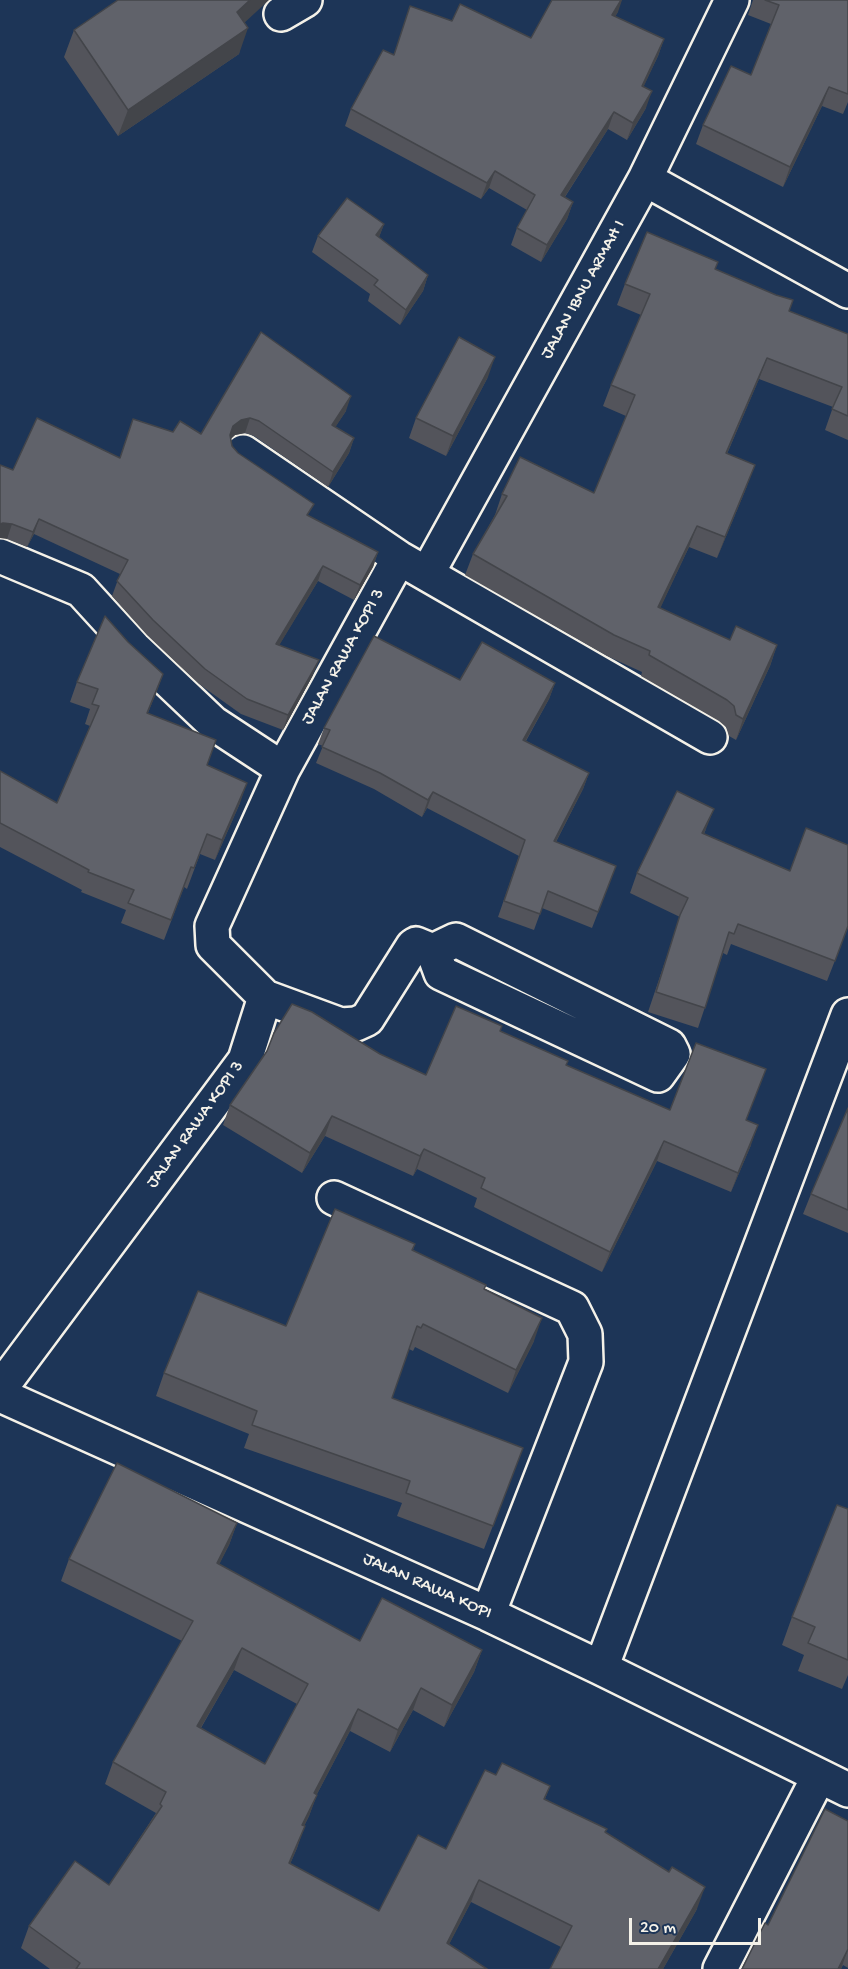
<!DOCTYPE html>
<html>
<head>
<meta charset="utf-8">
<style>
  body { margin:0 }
  #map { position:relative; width:848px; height:1969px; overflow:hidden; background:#1d3557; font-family:"Gochi Hand",sans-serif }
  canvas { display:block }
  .scale { position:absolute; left:629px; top:1918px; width:132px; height:27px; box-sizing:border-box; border:3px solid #f4f1e8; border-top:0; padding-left:8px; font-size:18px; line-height:21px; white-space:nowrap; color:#f4f1e8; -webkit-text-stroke:4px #1d3557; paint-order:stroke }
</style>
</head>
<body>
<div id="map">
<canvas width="848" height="1969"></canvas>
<div class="scale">20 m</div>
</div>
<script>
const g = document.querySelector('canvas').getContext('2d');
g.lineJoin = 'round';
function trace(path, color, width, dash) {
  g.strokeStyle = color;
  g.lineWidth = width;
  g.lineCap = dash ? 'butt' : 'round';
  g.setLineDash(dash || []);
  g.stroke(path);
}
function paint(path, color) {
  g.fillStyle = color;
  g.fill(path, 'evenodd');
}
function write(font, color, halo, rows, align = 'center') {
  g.font = font + ' "Gochi Hand",sans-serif';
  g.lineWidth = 4.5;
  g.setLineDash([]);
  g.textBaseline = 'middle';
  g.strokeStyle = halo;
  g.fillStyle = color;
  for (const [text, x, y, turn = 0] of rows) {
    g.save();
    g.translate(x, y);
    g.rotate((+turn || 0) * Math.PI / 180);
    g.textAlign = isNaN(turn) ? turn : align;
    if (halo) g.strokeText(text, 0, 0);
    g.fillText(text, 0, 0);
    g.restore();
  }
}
const street = new Path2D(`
  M281,14L305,0
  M645,179L848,291
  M243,452L399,558L710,737
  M0,556L81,590L134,648L213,723L283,769
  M427,574L645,179L732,0
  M265,997L341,1025L356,1024L367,1019L413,946L416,944L433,951L441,973L658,1075L673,1054L669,1046L456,940L433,951
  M334,1198L572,1308L585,1334L586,1362L488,1614
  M0,1389L245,1060L265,997L213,945L212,926L283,769L399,558
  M0,1395L488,1614L601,1668L848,1790
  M601,1668L848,1015
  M720,1969L819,1776`);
const wall = new Path2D(`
  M753,0H848V102L843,114L822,106L783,187L696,144L703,125L751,75L771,24L748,15Z
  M618,12L615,16L664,39L658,56L643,87L646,108L627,140L608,129L565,197L573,202L567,219L541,262L511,245L517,228L527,210L489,188L481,199L345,126L351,109L452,21L531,38Z
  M245,23L239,54L118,136L64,57L74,30Z
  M384,224L379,237L428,275L423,291L400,325L368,301L370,294L312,252L318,236Z
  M716,269L789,312L848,334V440L825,430L833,407L759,379L727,454L747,486L717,558L689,547L660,608L730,640L777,645L770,666L736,740L729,736L726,727L719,721L641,676L642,672L607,656L465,575L473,554L495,515L502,494L594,493L626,416L603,406L611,385L641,315L617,305L625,284Z
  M261,332L346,411L335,427L354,438L349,453L328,487L254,436L245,433L235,435L231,439L232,446L238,453L309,516L378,552L373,567L354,600L318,581L279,645L313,675L283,730L241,714L199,684L147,635L112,596L120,574L34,534L27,547L7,539L13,470L120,458L173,432L201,434Z
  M488,377L446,456L409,438L416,418Z
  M128,642L163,674L148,713L207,765L240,803L215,860L200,854L187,889L184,887L164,940L121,923L126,910L81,892L82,890L0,847V771L57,803L90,726L85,724L90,709L70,702L77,682Z
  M460,680L555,683L549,699L526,741L589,773L583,789L556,842L610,882L592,928L542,908L534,930L498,917L519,856L427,808L422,817L374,789L316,763L323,746L318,744L324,728Z
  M706,829L704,834L848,927L827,981L731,944L727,955L723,953L698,1028L648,1012L680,917L630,893L637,873Z
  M500,1031L567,1066L670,1110L747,1120L751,1145L731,1192L657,1161L602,1272L474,1207L477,1198L417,1169L413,1176L325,1136L302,1173L223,1125L230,1105L380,1054L426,1075Z
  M848,1108V1233L803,1214L811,1194Z
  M415,1244L413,1250L485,1289L534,1341L508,1393L415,1347L413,1351L409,1349L392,1398L514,1471L484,1549L397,1516L402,1503L244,1448L249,1434L156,1396L164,1373L286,1326Z
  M848,1509V1675L842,1689L798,1671L804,1655L782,1645L792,1617Z
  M237,1523L229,1545L219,1564L360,1641L482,1650L474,1672L444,1727L413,1710L390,1752L350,1731L317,1794L309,1816L304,1826L297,1848L290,1864L379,1911L446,1849L496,1775L550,1786L545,1799L606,1832L697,1909L663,1969H550L561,1947L471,1902L449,1944L487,1969H50L21,1948L29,1926L109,1885L156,1813L105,1784L113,1762L182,1641L61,1581L69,1559ZM234,1670L297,1704L265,1764L201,1728Z
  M848,1821V1968L843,1965L841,1969H742L768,1925Z`);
const shadedWall = new Path2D(`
  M250,0H269L228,38L237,12Z
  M621,0H622L618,12L606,32L612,15Z
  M248,28L239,54L118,136L128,110Z
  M664,39L658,56L636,103L642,86Z
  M829,87L822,106L783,187L790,167Z
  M652,91L646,108L627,140L633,123Z
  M614,112L608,129L555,212L561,195Z
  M495,171L489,188L481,199L487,183Z
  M573,202L567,219L541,262L547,245Z
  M384,224L378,240L376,235Z
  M428,275L423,291L400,325L406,310Z
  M495,357L488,377L446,456L453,436Z
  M767,358L759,379L718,474L726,453Z
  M351,396L346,411L327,440L332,425Z
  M250,418L245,433L235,435L228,441L233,426L241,420Z
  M354,438L349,453L328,487L333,472Z
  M755,465L747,486L717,558L725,537Z
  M39,519L34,534L27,547L33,532Z
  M3,523L12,524L7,539L0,538V524Z
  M697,526L689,547L651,628L658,607Z
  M378,552L373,567L354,600L360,585Z
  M323,566L318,581L271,659L276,644Z
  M777,645L770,666L736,740L743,719Z
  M319,660L313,675L283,730L288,715Z
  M163,674L156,694L139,733L147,713Z
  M555,683L549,699L517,756L523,740Z
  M589,773L583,789L548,857L554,841Z
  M247,783L240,803L215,860L222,840Z
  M433,792L427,808L422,817L428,800Z
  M714,809L706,829L694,853L702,833Z
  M332,1116L325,1136L302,1173L310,1153Z
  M758,1125L751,1145L731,1192L738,1173Z
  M664,1141L657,1161L602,1272L610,1252Z
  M424,1149L417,1169L413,1176L420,1156Z
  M542,1318L534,1341L508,1393L516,1370Z
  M237,1523L229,1545L209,1585L217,1563Z
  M242,1648L234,1670L189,1748L197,1726Z
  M482,1650L474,1672L444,1727L452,1705Z
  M421,1688L413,1710L390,1752L398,1730Z
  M358,1709L350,1731L306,1815L314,1793Z
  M317,1795L309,1816L294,1847L302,1825Z
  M305,1826L297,1848L281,1885L289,1863Z
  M479,1880L471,1902L439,1964L447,1943Z
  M705,1887L697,1909L663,1969H658Z
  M848,1949L841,1969H838Z`);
const building = new Path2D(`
  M118,0H250L237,12L248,28L128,110L74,30Z
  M552,0H621L612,15L664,39L642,86L652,91L633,123L614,112L561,195L573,202L547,245L517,228L535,195L495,171L487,183L351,109L383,50L394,55L410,6L452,21L460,4L531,38Z
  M765,0H848V94L829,87L790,167L703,125L731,66L751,75L779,5Z
  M347,198L384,224L376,235L428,275L406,310L374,285L378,280L318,236Z
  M647,232L718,262L715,269L776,295L793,300L789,311L848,334V416L832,409L842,387L767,358L726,453L755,465L725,537L697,526L658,607L730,640L736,626L777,645L743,719L736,715L734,706L727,700L649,655L650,651L614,635L473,554L507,496L502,494L520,457L594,493L635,395L611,385L650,294L625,284Z
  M261,332L351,396L332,425L354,438L333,472L259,421L250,418L241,420L233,426L230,435L232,446L238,453L314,504L307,515L378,552L360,585L323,566L276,644L319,660L288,715L247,699L205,669L153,620L117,581L128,560L39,519L33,532L12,524L3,523L0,524V465L13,470L37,418L120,458L133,419L173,432L180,421L201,434Z
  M459,337L495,357L453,436L416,418Z
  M105,616L128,642L163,674L147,713L216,740L207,765L247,783L222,840L207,834L194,868L191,867L171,920L128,903L134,890L88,872L89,870L0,823V771L57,803L99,706L92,704L98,689L77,682Z
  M374,636L460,680L482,642L555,683L523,740L589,773L554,841L616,866L598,912L548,891L540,914L504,901L525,840L433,792L428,800L380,773L322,747L330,730L324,728Z
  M677,791L714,809L702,833L790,871L806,828L848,845V926L835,961L738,924L734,934L729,932L705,1008L656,992L680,915L688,898L637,873Z
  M292,1004L312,1012L380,1054L426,1075L456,1006L502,1026L500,1031L568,1061L566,1065L670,1110L696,1043L766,1069L746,1120L758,1125L738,1173L664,1141L610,1252L481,1188L485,1178L424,1149L420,1156L332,1116L310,1153L230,1105L267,1051L274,1033Z
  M848,1108V1210L811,1194Z
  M335,1209L415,1244L412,1250L486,1285L484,1289L542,1318L516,1370L423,1324L421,1328L417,1326L392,1398L523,1448L493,1526L406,1493L410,1481L252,1425L257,1411L164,1373L198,1291L286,1326Z
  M117,1463L237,1523L217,1563L360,1641L382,1598L482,1650L452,1705L421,1688L398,1730L358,1709L314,1793L317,1795L302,1825L305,1826L289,1863L379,1911L418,1835L446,1849L485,1770L496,1775L502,1763L550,1786L544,1799L607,1829L605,1832L669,1872L672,1867L705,1887L658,1969H550L572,1926L479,1880L447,1943L487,1969H76L80,1963L29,1926L75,1861L109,1885L162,1806L160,1804L166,1792L113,1762L193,1621L69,1559ZM242,1648L308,1684L265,1764L197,1726Z
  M837,1505L848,1509V1660L808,1643L815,1627L792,1617Z
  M825,1809L848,1821V1949L838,1969H742L765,1923L768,1925Z`);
const streetNames = [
  ["JALAN IBNU ARMAH I",584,290,-61],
  ["JALAN RAWA KOPI 3",344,657,-61],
  ["JALAN RAWA KOPI 3",196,1125,-54],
  ["JALAN RAWA KOPI",427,1587,24]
];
trace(street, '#f4f1e8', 38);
trace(street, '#1d3557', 33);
paint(wall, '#53545b');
paint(shadedWall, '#43454a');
paint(building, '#60626a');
trace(building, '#43454a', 1.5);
write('18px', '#f4f1e8', '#1d3557', streetNames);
</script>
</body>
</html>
